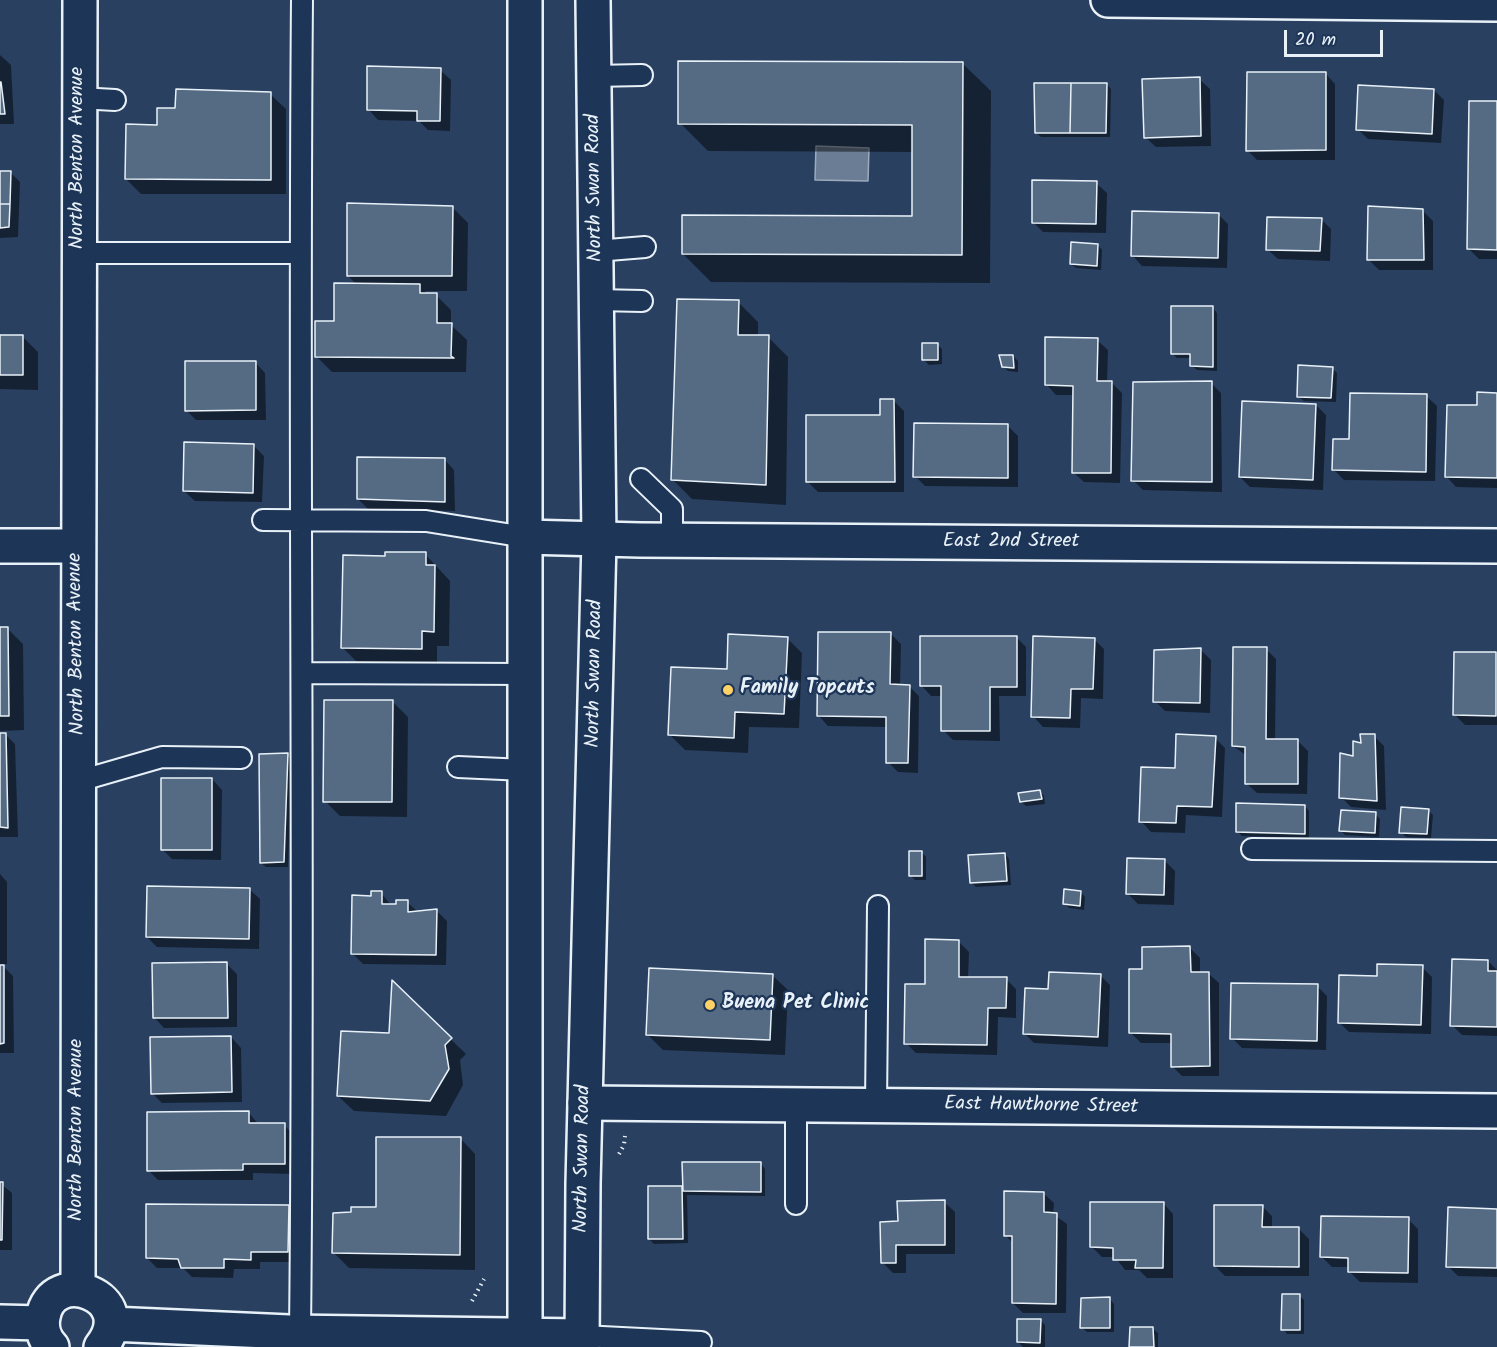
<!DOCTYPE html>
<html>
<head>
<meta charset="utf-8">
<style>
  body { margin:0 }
  #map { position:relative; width:1497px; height:1347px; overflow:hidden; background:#294061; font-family:Kalam,sans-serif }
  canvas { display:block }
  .scale { position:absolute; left:1284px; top:30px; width:99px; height:27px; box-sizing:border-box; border:3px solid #e8f1f8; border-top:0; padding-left:8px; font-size:18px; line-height:21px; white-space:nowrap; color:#e8f1f8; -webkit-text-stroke:4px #1d3557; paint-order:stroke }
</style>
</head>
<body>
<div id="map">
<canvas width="1497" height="1347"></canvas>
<div class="scale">20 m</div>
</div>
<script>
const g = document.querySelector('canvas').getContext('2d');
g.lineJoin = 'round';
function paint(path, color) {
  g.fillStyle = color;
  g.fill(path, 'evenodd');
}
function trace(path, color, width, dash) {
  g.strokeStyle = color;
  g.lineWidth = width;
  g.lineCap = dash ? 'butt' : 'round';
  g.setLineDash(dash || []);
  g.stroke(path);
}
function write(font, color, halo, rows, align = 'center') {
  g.font = font + ' Kalam,sans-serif';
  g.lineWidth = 4.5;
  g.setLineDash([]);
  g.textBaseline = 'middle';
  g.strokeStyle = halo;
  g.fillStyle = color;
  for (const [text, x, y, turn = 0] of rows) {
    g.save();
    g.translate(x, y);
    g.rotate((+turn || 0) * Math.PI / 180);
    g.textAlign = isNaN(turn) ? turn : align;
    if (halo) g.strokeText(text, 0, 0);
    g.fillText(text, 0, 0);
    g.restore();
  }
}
const water = new Path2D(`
  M816,146L869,148L868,181L815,180Z`);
const shadow = new Path2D(`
  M0,55L11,65L14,124H0Z
  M962,63L991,91L990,283L711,282L683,254L913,218L914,152L708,151L680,123Z
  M440,70L451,80L450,131L428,130L419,121L378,120L368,109Z
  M1325,73L1335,84V160H1257L1247,150Z
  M1199,79L1210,89L1211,146L1156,147L1145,137Z
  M1107,84L1111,89L1110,137H1041L1036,133Z
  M1434,90L1444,100L1441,143L1368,139L1358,129Z
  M270,94L286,109V194H141L126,179L158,127Z
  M1497,103V259H1479L1469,249Z
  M0,172H10L20,182L18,237L0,238Z
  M1096,183L1107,193L1106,233L1043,232L1033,222Z
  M452,207L468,223L467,291H425L428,295H436L451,310V325L467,340L466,372H332L316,356L357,285L348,276Z
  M1423,211L1433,221V270H1379L1369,260Z
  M1218,214L1228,224L1227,268L1142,266L1132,255Z
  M1321,219L1331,229L1330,261L1278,259L1267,249Z
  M1098,245L1102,250L1101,270L1076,268L1071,264Z
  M738,302L758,322V337H768L788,357L786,505L692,499L672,479Z
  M1213,308L1217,313V371L1197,370L1192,366V358H1177L1172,353Z
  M0,337H23L38,352V390L0,389Z
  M1097,340L1108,350L1107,383H1112L1122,393L1120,483L1084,482L1073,472L1075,395H1056L1046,384Z
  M937,344L942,349V364L929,365L924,360Z
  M1013,356L1018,361V372L1008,371L1003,366Z
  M255,362L265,373L266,420H196L186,410Z
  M1332,368L1337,373L1336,402L1304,401L1299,397Z
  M1211,383L1221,393L1222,492L1143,490L1133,480Z
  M1497,394V488L1456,487L1446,476L1479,407Z
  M1426,396L1437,406L1435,481L1344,480L1334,470L1351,441Z
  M894,401L904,411V492H818L808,482L882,416Z
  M1316,405L1326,415L1323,490L1250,487L1240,477Z
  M1008,426L1018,436V487L925,486L915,476Z
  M254,446L264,456L262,502L195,501L184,491Z
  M444,459L454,470L455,511L368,509L358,499Z
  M425,554L450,581L449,646H437V664L358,663L342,647L386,558Z
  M0,629H8L23,644L24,730L0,731Z
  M891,634L901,644L900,686H909L919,696L918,773L898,772L888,762V727L828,726L818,715Z
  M1016,637L1026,647V696H999L1000,741L953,740L943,730V696H931L921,685Z
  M787,638L802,653L799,728L749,727L748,753L685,750L670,735Z
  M1094,639L1104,649L1103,699L1081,698L1080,728L1043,727L1033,716Z
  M1266,649L1276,659L1275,740L1298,741L1308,751L1307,794L1257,793L1246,783L1247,756L1233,746Z
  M1201,650L1211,660L1210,713L1165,711L1155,701Z
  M1496,654L1497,725H1465L1455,715Z
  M393,702L408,717L407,817L340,816L325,801Z
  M0,734H5L15,744L18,837H0Z
  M1374,736L1384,746L1386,810L1351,807L1341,797L1355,757L1363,744Z
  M1215,738L1225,748L1222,817L1186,815L1185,833L1151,832L1141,821L1176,769Z
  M287,755L292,760L288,867H266L261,863Z
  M212,779L222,790L221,860L172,859L162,849Z
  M1040,791L1044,796L1045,804L1026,806L1021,802Z
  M1305,806L1309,811V838L1242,836L1237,831Z
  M1428,810L1433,815L1431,838L1406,837L1401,832Z
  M1375,814L1380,819L1379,837L1345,835L1341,830Z
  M922,853L926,857V880H915L910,875Z
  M1005,854L1009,859L1011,885L976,887L972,883Z
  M1165,861L1175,871L1174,905L1138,904L1128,894Z
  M0,874L7,882V964H1L13,976L14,1053H0Z
  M249,889L260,899L259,949L157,947L147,937Z
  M1081,892L1085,897L1084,910L1069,908L1064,903Z
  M381,893L391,905L407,902L418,912L437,911L447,921L446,965L363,964L353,954L373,897Z
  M959,942L969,952L968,978L1006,979L1016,989V1018L998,1017L997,1055L916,1053L906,1043L926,985Z
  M1190,948L1200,958V973H1208L1219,983V1076H1182L1172,1066V1043H1141L1131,1033Z
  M1488,961L1497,970V1036L1462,1035L1452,1025Z
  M227,964L237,974V1027L164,1028L154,1017Z
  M1422,967L1432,977L1431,1034L1349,1032L1339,1022L1378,977Z
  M772,975L788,990L785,1055L663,1050L648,1035Z
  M1100,975L1110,985L1108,1047L1034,1043L1024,1033L1049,991Z
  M393,983L466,1054L460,1060L463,1085L446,1116L354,1111L338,1096L391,1035Z
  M1317,986L1327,996L1326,1050L1242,1048L1232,1038Z
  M231,1037L241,1048L242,1102L162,1103L152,1093Z
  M249,1113L259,1125H284L294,1135V1174L253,1173V1180H158L148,1170Z
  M460,1138L475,1154V1270L349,1268L334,1253L352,1214L377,1208Z
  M761,1164L765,1169V1196L687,1195L688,1243L654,1244L649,1239V1187H684Z
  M0,1183L12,1193V1250H0Z
  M1043,1193L1054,1203L1053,1214L1067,1224L1066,1313H1023L1013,1303L1014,1244L1006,1236Z
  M944,1202L955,1212V1254H906V1273H893L883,1263L899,1223Z
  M1163,1203L1173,1214V1278H1147L1139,1270H1125L1115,1257H1102L1092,1247Z
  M1262,1206L1272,1216V1229H1299L1309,1239V1276H1225L1215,1266Z
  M289,1207L299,1217L298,1262H260V1269H234L233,1278L192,1277L183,1268H157L147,1258Z
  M1497,1210V1277L1458,1276L1448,1266Z
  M1408,1219L1418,1229V1283L1360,1282L1349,1271V1267H1332L1322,1257Z
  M1300,1296L1304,1300V1334H1287L1283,1329Z
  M1110,1299L1114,1304V1332H1087L1082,1328Z
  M1041,1321L1045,1325V1347H1023L1018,1342Z
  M1153,1329L1158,1333V1347H1131Z`);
const building = new Path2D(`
  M678,61L963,62L962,255L682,254V215L912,216V125L678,124Z
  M367,66L441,68L440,121H417V111L367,110Z
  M1247,72H1326V150L1246,151Z
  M1200,77L1201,136L1144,138L1142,79Z
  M0,82H1L5,114H0Z
  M1034,83H1071L1070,133H1035Z
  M1071,83H1107L1106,133H1070Z
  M1358,85L1434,89L1432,134L1356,130Z
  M176,89L271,92V180L125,179L126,124L157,125V108H175Z
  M1469,101H1497V250L1467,249Z
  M0,171H11L10,204H0Z
  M1032,180L1097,181L1096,224L1032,223Z
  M347,203L453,206L452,276H347Z
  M0,204H10L9,227L0,228Z
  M1368,206L1423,209L1424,260H1367Z
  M1132,211L1219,213L1218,258L1131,256Z
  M1267,217L1322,218L1320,251L1266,250Z
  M1071,242L1098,244L1097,266L1070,264Z
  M334,283L420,284V293H437V323H452L451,356L454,358L315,357V321H334Z
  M677,299L739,300L738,335H769L766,485L671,480Z
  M1171,306H1213V367L1190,366V354H1171Z
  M0,335H23V375H0Z
  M1045,337L1098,338L1097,381H1112L1111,473H1072L1073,386L1045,385Z
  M922,343H938V360H922Z
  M999,355H1013L1014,368L1002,367Z
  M185,361H256V410L185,411Z
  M1298,365L1333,367L1331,398L1297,397Z
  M1212,381V482L1131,481L1133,382Z
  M1477,392L1497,393V478L1445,477L1447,405H1477Z
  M1350,393L1427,394L1426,472L1332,470L1333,439H1349Z
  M880,399H894L895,482H806V415H880Z
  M1242,401L1316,404L1313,480L1239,477Z
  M914,423L1008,424V478L913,477Z
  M184,442L254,444L253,493L183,491Z
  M357,457L445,458V502L357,499Z
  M385,552H426V565H435L434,632L422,631V649L341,648L343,555L385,556Z
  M0,627H8L9,716H0Z
  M818,632H891L890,684L910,685L908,763H886V717L817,716Z
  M728,634L788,637L784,714L735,712L734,738L668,735L671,667L727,669Z
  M920,636H1017V687H990V731H941V686H920Z
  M1033,636L1095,638L1093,689H1071L1070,718L1031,717Z
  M1233,647H1267L1266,739H1298V784H1245V747L1232,746Z
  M1201,648L1200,703L1153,702L1154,650Z
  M1454,652H1496V716L1453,715Z
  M324,700H393L392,802H323Z
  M0,733H6L8,828L0,827Z
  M1176,734L1216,736L1212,807L1177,806L1176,823L1139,822L1141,767L1175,768Z
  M1360,734H1375L1377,801L1339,798L1340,753L1353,756V741L1361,743Z
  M288,753L284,862L260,863L259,754Z
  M161,778H212V850H161Z
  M1040,790L1042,799L1020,802L1018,793Z
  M1236,803L1305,805V834L1236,832Z
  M1401,807L1429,809L1427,834L1399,833Z
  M1341,810L1376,812L1375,833L1339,831Z
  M909,851H922V876H909Z
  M1005,853L1007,881L970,883L968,855Z
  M1127,858L1165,859L1164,895L1126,894Z
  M147,886L250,888L249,939L146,937Z
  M1064,889L1081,891L1080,906L1063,904Z
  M371,891H382V904H396V900H408V912L437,909L436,955L351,954L352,895L371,896Z
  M925,939L959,940V977H1007L1006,1008H988L987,1045L904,1044L905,984H925Z
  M1190,946L1191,972H1209L1210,1066L1171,1067V1034L1129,1033V969H1142V947Z
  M1452,959L1488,960V971H1497V1027L1450,1026Z
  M227,962L228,1018H153L152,963Z
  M1377,964L1423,965L1421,1025L1338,1023L1339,975L1377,976Z
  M0,965H4V1043L0,1044Z
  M649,968L773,974L770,1040L646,1035Z
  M1049,972L1101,974L1098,1037L1023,1034L1025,988L1048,989Z
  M392,980L452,1038L445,1045L449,1069L430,1101L337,1096L341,1031L389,1033Z
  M1231,983L1318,984L1317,1041L1230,1039Z
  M231,1036L232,1092L151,1094L150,1037Z
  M249,1111V1123H285V1164H243V1170L147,1171V1112Z
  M376,1137H461L460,1255L332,1253L333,1213L351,1212V1207H376Z
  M682,1162H761V1192L683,1191Z
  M0,1182H3L2,1240H0Z
  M648,1186H682L683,1239H648Z
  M1004,1191L1044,1192V1212L1057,1213L1056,1304L1012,1303V1236H1004Z
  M945,1200V1245H896V1263H881L880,1222L898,1221L897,1201Z
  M1090,1202H1164L1163,1268H1135L1136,1260H1113V1248L1090,1247Z
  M146,1204L289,1205L288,1252H251V1260L224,1259V1268H181L178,1259L146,1258Z
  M1214,1205H1263L1262,1227H1299V1267L1214,1266Z
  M1448,1207L1497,1209V1268L1446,1267Z
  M1321,1216L1409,1217L1408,1273L1348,1272V1258L1320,1257Z
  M1282,1294H1300V1330H1281Z
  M1110,1297V1328H1080L1081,1298Z
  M1017,1319H1041L1040,1343L1017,1342Z
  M1130,1327H1153L1154,1347H1129Z`);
const path = new Path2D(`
  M619,1154L624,1145L625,1136
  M472,1301L484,1279`);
const lane = new Path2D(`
  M594,76L642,75
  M79,98L115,100
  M596,251L645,247
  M79,253H299
  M597,300L642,301
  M641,479L672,509V540
  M263,520L426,521L525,537
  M303,673L525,674
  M458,767L525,770
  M79,781L162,757L241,758
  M1252,849L1497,851
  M876,1106L878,906
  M796,1204V1105
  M300,1332C305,888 298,444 302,0
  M582,1336L701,1342`);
const street = new Path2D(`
  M1108,0L1497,4
  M525,537L640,540L1497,546
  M0,546H77
  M585,1103L1497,1111
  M78,1289C79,859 78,430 80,0
  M0,1322L42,1323
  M111,1324L289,1332L582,1336
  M52,1347C44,1339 41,1327 43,1317C51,1264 141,1296 101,1347`);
const primary = new Path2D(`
  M525,0V1347
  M582,1347L583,1184L599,540L593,0`);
const markers = [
  [728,690,6,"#ffd166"],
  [710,1005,6,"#ffd166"]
];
const streetNames = [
  ["North Benton Avenue",79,158,-90],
  ["North Swan Road",596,188,-91],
  ["East 2nd Street",1011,543],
  ["North Benton Avenue",78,644,-91],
  ["North Swan Road",596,674,-89],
  ["East Hawthorne Street",1041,1107,1],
  ["North Benton Avenue",78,1130,-90],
  ["North Swan Road",584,1159,-89]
];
const poiNames = [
  ["Family Topcuts",740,690],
  ["Buena Pet Clinic",722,1005]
];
paint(water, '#6b7c95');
trace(water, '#9dabbd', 1.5);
paint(shadow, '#0007');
paint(building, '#556a83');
trace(building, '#e8f1f8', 1.5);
trace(lane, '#e8f1f8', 24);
trace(street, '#e8f1f8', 38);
trace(primary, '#e8f1f8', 38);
trace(path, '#e8f1f8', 4, [1.5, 4.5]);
trace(lane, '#1d3557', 20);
trace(street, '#1d3557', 33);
trace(primary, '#1d3557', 33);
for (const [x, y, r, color] of markers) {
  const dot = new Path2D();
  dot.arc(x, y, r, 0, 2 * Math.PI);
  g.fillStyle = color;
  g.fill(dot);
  trace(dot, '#1d3557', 2);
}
write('20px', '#e8f1f8', '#1d3557', streetNames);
write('bold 20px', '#e8f1f8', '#1d3557', poiNames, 'left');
</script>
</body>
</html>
